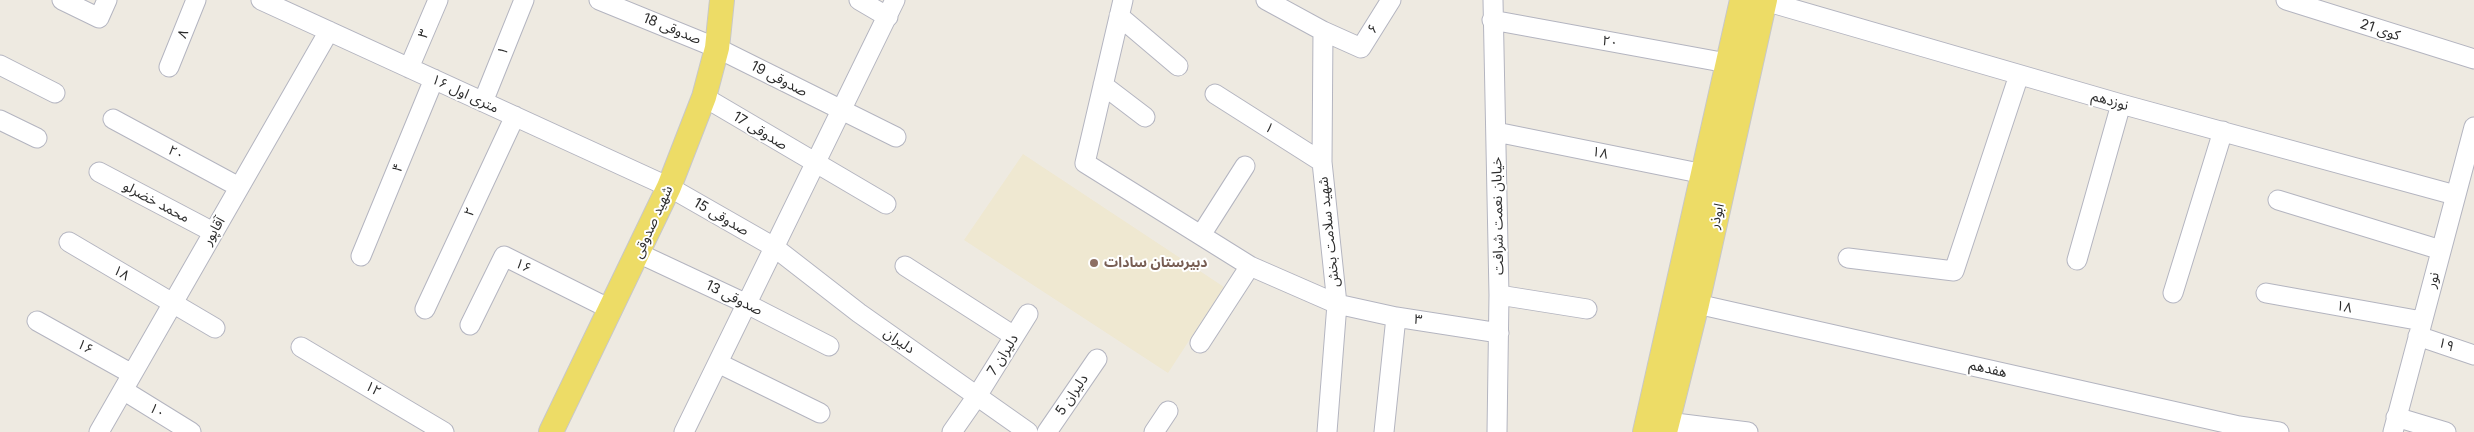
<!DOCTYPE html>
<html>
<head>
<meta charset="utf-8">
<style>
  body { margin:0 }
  canvas { display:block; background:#eeeae1 }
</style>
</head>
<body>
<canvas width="2474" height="432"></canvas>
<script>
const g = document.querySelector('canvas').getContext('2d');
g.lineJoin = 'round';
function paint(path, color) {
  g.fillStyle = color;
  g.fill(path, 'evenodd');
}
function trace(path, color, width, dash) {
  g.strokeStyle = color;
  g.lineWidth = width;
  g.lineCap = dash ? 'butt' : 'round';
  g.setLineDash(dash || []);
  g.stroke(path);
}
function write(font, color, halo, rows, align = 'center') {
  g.font = font + ' Inter,"Noto Sans Arabic",sans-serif';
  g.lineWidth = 4;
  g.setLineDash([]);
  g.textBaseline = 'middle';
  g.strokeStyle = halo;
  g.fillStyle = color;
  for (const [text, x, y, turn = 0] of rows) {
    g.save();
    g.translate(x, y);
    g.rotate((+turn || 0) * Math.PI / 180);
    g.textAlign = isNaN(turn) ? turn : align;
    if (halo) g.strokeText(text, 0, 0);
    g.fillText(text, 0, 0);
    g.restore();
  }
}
const education = new Path2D(`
  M1023,154L1224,287L1168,373L964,240Z`);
const minor = new Path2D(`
  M62,0L99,18L107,0
  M261,0L669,187L774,247L859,313L1028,432
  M599,0L717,48L896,137
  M859,0L888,17
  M1123,0L1085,163L1250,266L1337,304L1396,317L1499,333
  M1266,0L1323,31L1361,48L1391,0
  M1493,0L1499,295L1497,432
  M2286,0L2474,59
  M1765,1L2121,104L2455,195
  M1119,16L1178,66
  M1492,20L1727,63
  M1323,31L1322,162L1337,304L1327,432
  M0,65L55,93
  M169,67L196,0
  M409,68L438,0
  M1103,85L1145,117
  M1215,94L1322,162
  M704,97L886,204
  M483,102L524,0
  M113,119L239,187
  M0,120L37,138
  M1496,132L1704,174
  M99,172L213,232
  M2278,200L2441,250
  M1201,235L1245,166
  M69,242L215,328
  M638,253L747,304L829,346
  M361,256L434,79
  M1848,258L1954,271L2019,75
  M2077,260L2121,104
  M905,266L1014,336
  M2173,293L2223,131
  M2266,293L2422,321
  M1499,295L1587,309
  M1697,304L2239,426L2279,432
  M425,309L515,116
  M37,321L132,374
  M470,325L504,256L612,310
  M2418,336L2474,355
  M1200,343L1250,266
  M301,347L444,432
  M718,363L820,413
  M123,390L191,432
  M2396,417L2446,432
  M1667,422L1748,432
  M99,432L329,31
  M684,432L895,0
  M952,432L977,396L1028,314
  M1047,432L1097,359
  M1154,432L1168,411
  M1384,432L1396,317
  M2393,432L2474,127`);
const major = new Path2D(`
  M551,432L669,187L704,97L717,48L722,0
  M1645,432L1742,0
  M1665,432L1697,304L1765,0`);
const markers = [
  [1094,263,5,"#8d6e63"]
];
const streetNames = [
  ["صدوقی 18",672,29,22],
  ["۶",1373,29,-58],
  ["کوی 21",2380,30,18],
  ["۸",183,34,-68],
  ["۳",424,34,-67],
  ["۲۰",1610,42,10],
  ["۱",503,51,-68],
  ["صدوقی 19",779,79,27],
  ["۱۶ متری اول",465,94,25],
  ["نوزدهم",2110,101,16],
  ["۱",1269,128,32],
  ["صدوقی 17",760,131,31],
  ["۲۰",176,153,28],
  ["۱۸",1600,153,11],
  ["۴",398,168,-68],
  ["محمد خضرلو",156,202,28],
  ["۲",470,212,-65],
  ["خیابان نعمت شرافت",1498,216,-91],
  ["ابوذر",1717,216,-77],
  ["صدوقی 15",721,217,30],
  ["شهید صدوقی",653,222,-66],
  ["آقاپور",214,231,-60],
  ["شهید سلامت بخش",1329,232,-96],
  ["۱۶",523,266,26],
  ["۱۸",121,273,30],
  ["نور",2433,280,-75],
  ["صدوقی 13",734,298,26],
  ["۱۸",2344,307,10],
  ["۳",1418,320,9],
  ["دلیران",899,341,35],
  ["۱۹",2446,345,19],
  ["۱۶",85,347,29],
  ["دلیران 7",1003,355,-58],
  ["هفدهم",1988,369,13],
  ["۱۲",373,389,31],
  ["دلیران 5",1072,395,-56],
  ["۱۰",157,411,31]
];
const educationNames = [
  ["دبیرستان سادات",1104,263]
];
paint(education, '#efe8d1');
trace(minor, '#b4b5c0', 21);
trace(major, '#c8c8c8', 26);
trace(minor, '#fff', 19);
trace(major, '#eddc66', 24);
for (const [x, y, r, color] of markers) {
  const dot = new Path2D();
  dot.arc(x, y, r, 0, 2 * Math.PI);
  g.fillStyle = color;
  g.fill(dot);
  trace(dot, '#fff', 2);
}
write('14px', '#2d2d2d', '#fff', streetNames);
write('bold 14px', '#785e54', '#fff', educationNames, 'left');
</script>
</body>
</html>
